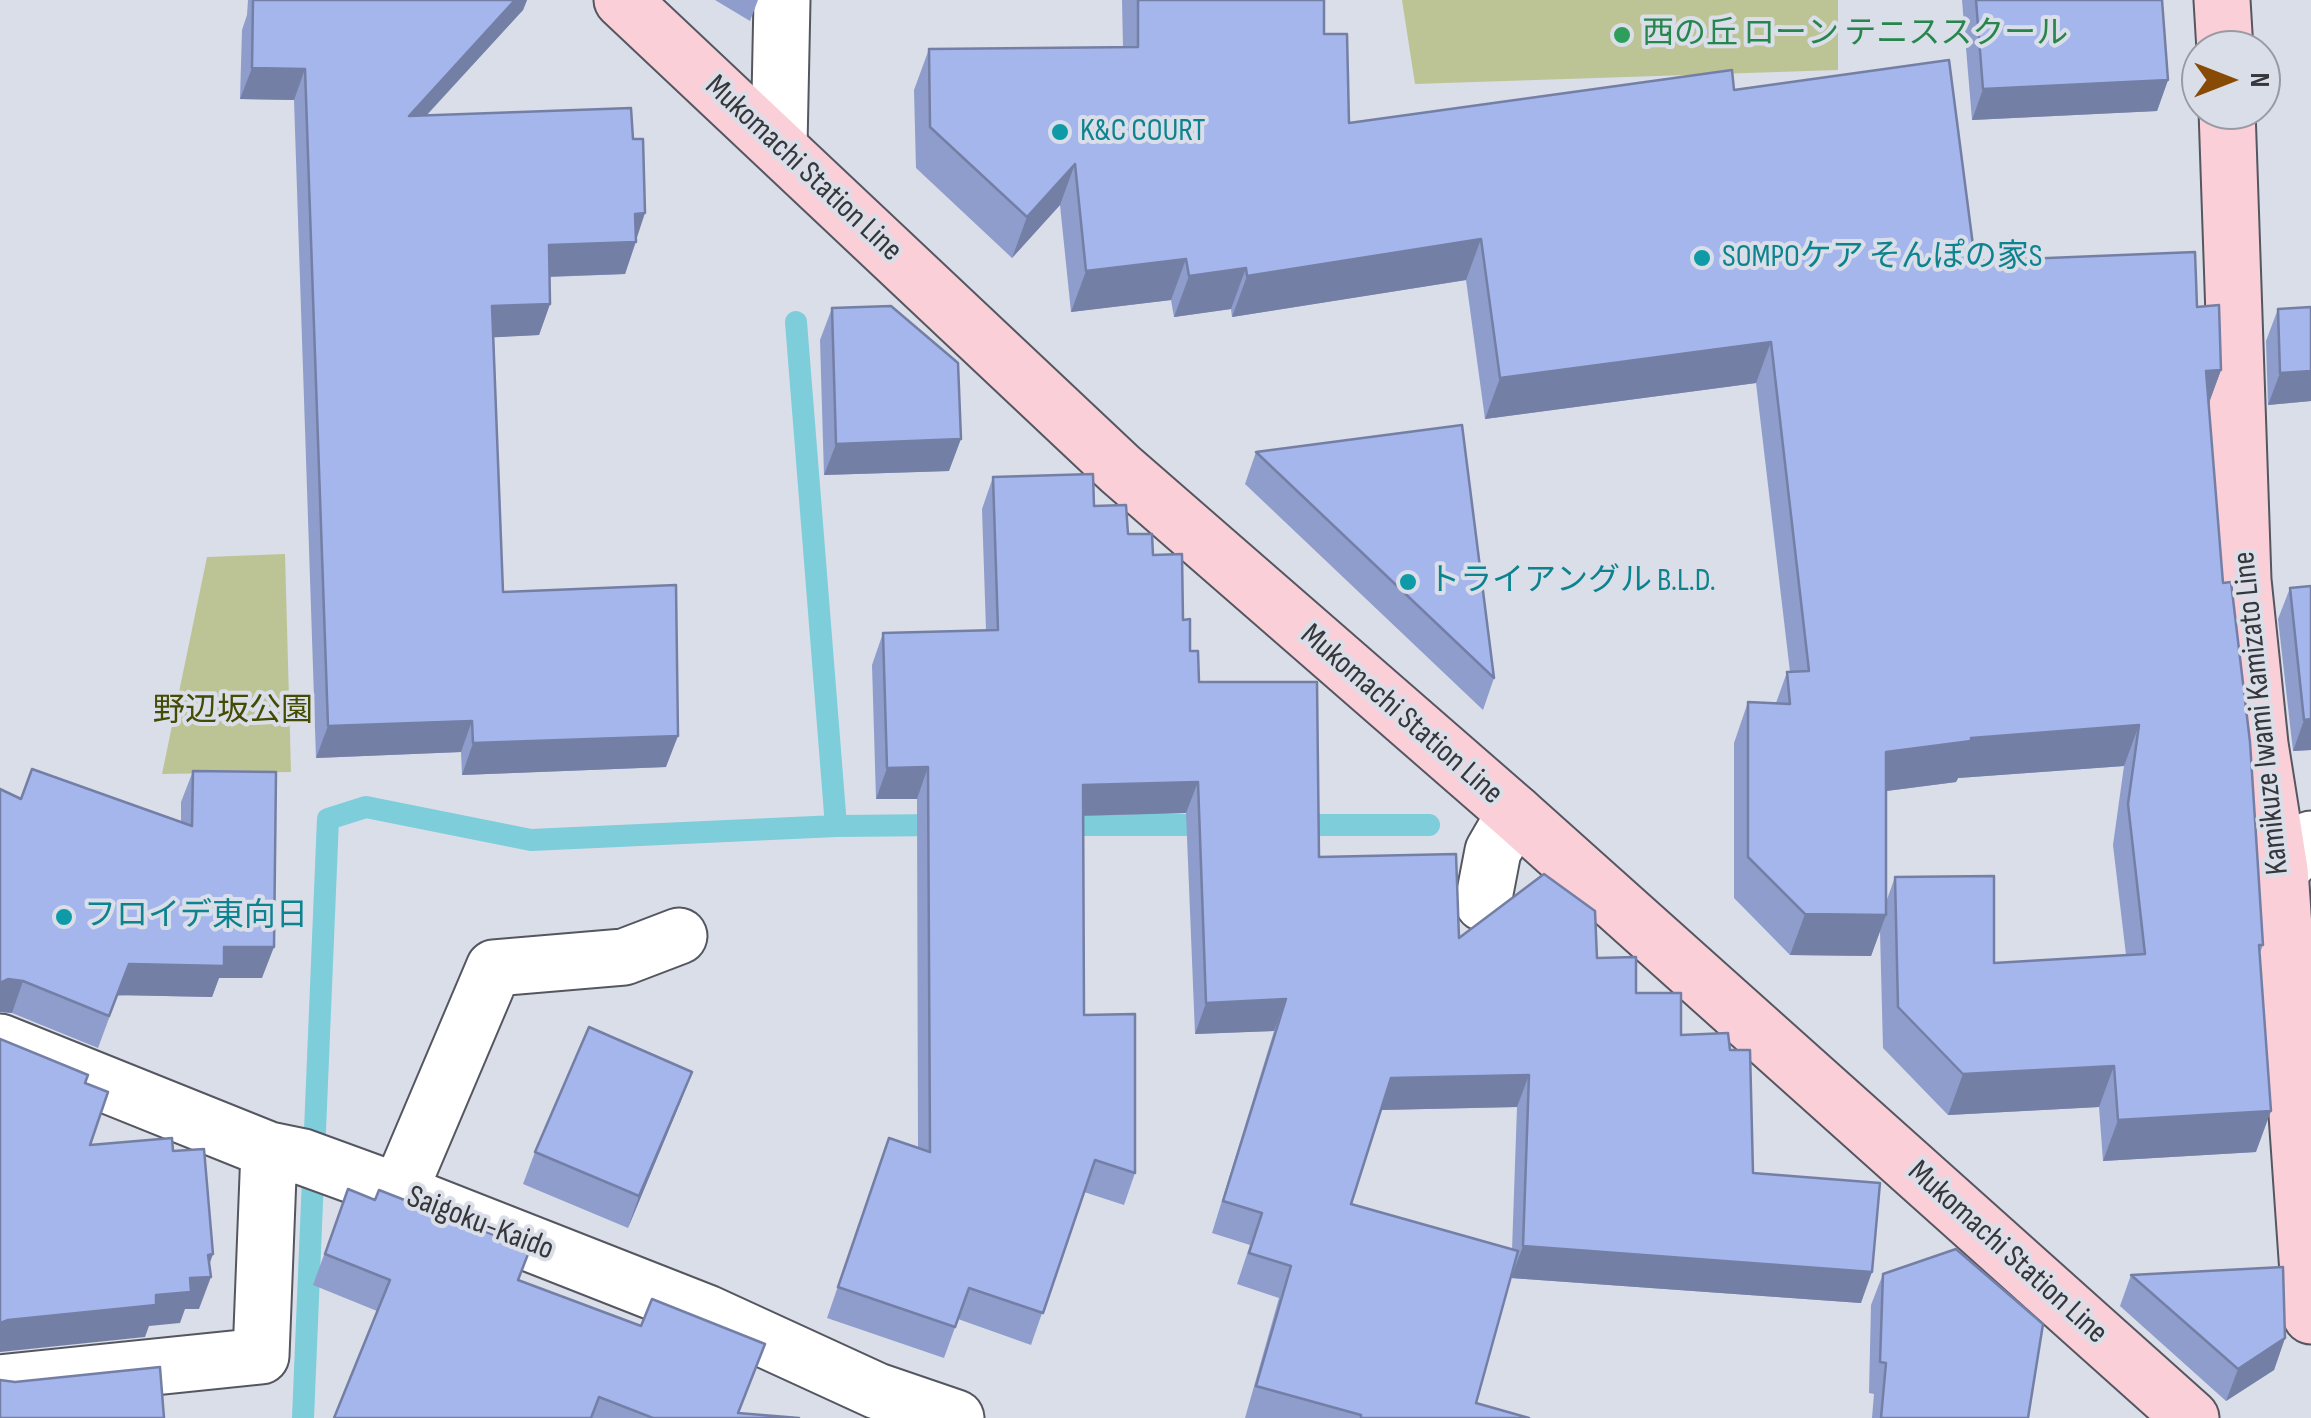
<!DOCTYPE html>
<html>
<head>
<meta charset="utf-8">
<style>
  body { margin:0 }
  #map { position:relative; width:2311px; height:1418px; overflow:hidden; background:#dadee8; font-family:"Sofia Sans Condensed",sans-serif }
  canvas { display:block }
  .north { position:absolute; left:2181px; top:30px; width:100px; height:100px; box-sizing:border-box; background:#dadee8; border:2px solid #989ba3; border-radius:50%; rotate:90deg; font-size:28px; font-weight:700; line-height:40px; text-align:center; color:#36373b }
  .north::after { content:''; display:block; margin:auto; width:35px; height:45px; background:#874b05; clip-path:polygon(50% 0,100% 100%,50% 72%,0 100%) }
</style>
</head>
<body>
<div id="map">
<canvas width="2311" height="1418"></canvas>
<div class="north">N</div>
</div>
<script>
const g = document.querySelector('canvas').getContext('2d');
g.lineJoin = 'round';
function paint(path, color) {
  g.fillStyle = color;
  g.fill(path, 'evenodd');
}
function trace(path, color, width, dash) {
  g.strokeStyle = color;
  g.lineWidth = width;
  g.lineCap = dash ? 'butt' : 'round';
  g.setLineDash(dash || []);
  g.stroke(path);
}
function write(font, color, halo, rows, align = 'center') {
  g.font = font + ' "Sofia Sans Condensed","Noto Sans JP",sans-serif';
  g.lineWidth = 8;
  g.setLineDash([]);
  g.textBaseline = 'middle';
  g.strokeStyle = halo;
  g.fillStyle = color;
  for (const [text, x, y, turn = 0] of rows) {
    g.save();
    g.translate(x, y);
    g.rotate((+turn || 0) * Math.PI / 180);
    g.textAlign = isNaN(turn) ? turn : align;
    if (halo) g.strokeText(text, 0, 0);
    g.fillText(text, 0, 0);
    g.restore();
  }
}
const green = new Path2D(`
  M1402,0H1838V70L1415,84Z
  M285,554L291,772L162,774L207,557Z`);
const stream = new Path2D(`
  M1052,825H1215
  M1287,825H1429
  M836,826L945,825
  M303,1418L328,819L366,807L531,840L836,826L796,322`);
const street = new Path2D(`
  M779,146L782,0
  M2280,870L2311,839
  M1483,903L1493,851L1515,813
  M0,1042L269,1150L303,1157L399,1192L707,1313L877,1391L956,1418
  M399,1192L494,968L624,957L679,936
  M0,1383L261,1356L269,1150`);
const secondary = new Path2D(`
  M622,0L1120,469L1515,813L2191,1418
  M2222,0L2225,50
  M2227,110L2243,580L2260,744L2280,870L2311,1316`);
const wall = new Path2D(`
  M248,0H527L523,10L427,115L636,238V242L625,274L550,277V304L539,335L494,337L503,592L666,767L462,775L461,752L316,758L294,100L240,99L242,30L247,15Z
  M715,0H758L750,21Z
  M1122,0H1324V34L1349,123L1734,90L1975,261L2197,307L2221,370L2208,405L2223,583L2263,945L2259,955L2256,1152L2103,1161L2099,1107L1948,1115L1883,1048L1880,931L1871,956L1790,955L1734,898V743L1748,702L1776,703L1787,672H1790L1756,383L1485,419L1466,280L1232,317L1231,309L1174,317L1171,300L1071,312L1060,205L1012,258L916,168L914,90L929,49L1123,47ZM2124,766L2113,845L2126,955L1994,963L1895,877L1886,902V791L1956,782L1958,778Z
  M1962,0H2162L2168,80L2157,111L1972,120Z
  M2311,307V401L2268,405L2266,341L2278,309Z
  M832,308L949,471L824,475L820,340Z
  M1256,452L1494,678L1483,710L1245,484Z
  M993,477L1094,506L1153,555L1183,620L1190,651L1199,682L1319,857L1459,938L1597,958L1681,1035L1730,1050L1753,1173L1861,1303L1511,1278L1476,1403L1529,1418H1245L1279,1298L1237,1284L1250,1245L1212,1233L1274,1031L1195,1034L1186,813L1083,816L1084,1015L1135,1173L1124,1205L1084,1192L1031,1345L958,1319L944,1358L827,1318L889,1138L918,1148L917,799H876L872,665L883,633L986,630L982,509ZM1517,1107L1512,1250L1351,1204L1381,1110Z
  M2290,588L2311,750L2293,751L2278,619Z
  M193,771L262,978H219L212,997L117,995L98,1048L12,1013L0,1012V789L21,799L181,822V802Z
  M692,1072L680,1103L628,1228L523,1184L535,1152Z
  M348,1189L519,1281L739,1413L799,1418H334L377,1311L313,1285Z
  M1883,1274L2028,1418H1872L1874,1394L1869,1393L1871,1305Z
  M2131,1275L2285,1338L2274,1370L2226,1401L2120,1306Z`);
const shadedWall = new Path2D(`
  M515,0H527L523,10L397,147L409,116Z
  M252,68L305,69L294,100L240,99Z
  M2168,80L2157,111L1972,120L1983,89Z
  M1075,164L1060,205L1012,258L1027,217Z
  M645,213L625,274L537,277L549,245L635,214Z
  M1481,239L1466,280L1232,317L1247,276Z
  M1186,259L1171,300L1071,312L1086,271Z
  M1246,268L1231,309L1174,317L1189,276Z
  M550,304L539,335L481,338L492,306Z
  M1771,342L1756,383L1485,419L1500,378Z
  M2221,370L2206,411V371Z
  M2311,371V401L2268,405L2280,373Z
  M961,439L949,471L824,475L836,444Z
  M2311,719V750L2293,751L2304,720Z
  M472,721L461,752L316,758L328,726Z
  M2139,725L2124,766L1958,778L1956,782L1871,793L1886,752L1971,738Z
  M678,736L666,767L462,775L473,743Z
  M928,767L917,799H876L887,768Z
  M1198,782L1186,813L1071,816L1083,785Z
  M1805,914L1886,915L1871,956L1790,955Z
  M224,947H274L262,978H219L212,997L117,995L98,1048L129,964Z
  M8,979L23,981L12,1013L0,1012V983Z
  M1286,999L1274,1031L1195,1034L1206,1003Z
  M2114,1066L2099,1107L1948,1115L1963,1074Z
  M692,1072L680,1103L628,1228L639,1196Z
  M1529,1075L1517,1107L1379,1110L1391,1078Z
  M2271,1111L2256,1152L2103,1161L2118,1120Z
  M1523,1246L1872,1272L1861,1303L1511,1278Z
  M213,1254L205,1277H211L199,1309H185L180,1323L149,1326L145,1337L0,1352V1323L8,1320L156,1295L208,1255Z
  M2285,1338L2274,1370L2226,1401L2238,1369Z`);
const building = new Path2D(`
  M253,0H515L409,116L631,108L633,139H643L645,213L635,214L636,242L549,245L550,304L492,306L503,592L676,585L678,736L473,743L472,721L328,726L305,69L252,68Z
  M1138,0H1324V34H1347L1349,123L1732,70L1734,90L1949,60L1975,261L2195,252L2197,307L2219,305L2221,370L2206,371L2223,583L2231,582L2250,742L2263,945H2259L2271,1111L2118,1120L2114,1066L1963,1074L1898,1007L1895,877L1994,876V963L2145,954L2128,804L2139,725L1971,738V741L1886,752V915L1805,914L1748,857V702L1790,704L1787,672L1809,671L1771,342L1500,378L1481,239L1247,276L1246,268L1189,276L1186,259L1086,271L1075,164L1027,217L930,127L929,49L1138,47Z
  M1976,0H2162L2168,80L1983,89Z
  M891,306L958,363L961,439L836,444L832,308Z
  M2311,307V371L2280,373L2278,309Z
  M1462,425L1494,678L1256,452Z
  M1093,474L1094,506L1126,505L1128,534H1152L1153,555L1182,554L1183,620L1190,619V651H1198L1199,682H1317L1319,857L1456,854L1459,938L1544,874L1595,911L1597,958L1636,957V993H1681V1035L1728,1033L1730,1050H1750L1753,1173L1880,1183L1872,1272L1523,1246L1529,1075L1391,1078L1351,1204L1518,1251L1476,1403L1529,1418H1361V1415L1256,1386L1291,1266L1249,1253L1262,1213L1223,1201L1286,999L1206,1003L1198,782L1083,785L1084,1015L1135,1014V1173L1095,1160L1043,1313L969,1288L955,1327L838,1287L889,1138L930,1152L928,767L887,768L883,633L998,630L993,477Z
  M2311,586V719L2304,720L2290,588Z
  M32,769L192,826L193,771L276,772L274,947H224V966L129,964L109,1016L23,981L8,979L0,983V789L21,799Z
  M589,1027L692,1072L639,1196L535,1152Z
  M0,1039L88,1075L85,1083L108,1092L90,1145L172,1138L173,1151L204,1149L213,1254L208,1255L211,1277L190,1278L191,1292L156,1295V1305L8,1320L0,1323Z
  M348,1189L375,1200L379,1190L530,1249L518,1280L641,1326L652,1299L765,1344L738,1413L799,1418H653L599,1397L591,1418H334L390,1280L325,1254Z
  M1956,1249L2043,1324L2028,1418H1881L1886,1363L1880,1362L1883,1274Z
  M2283,1267L2285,1338L2238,1369L2131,1275Z
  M160,1367L164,1418H0V1380L15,1382Z`);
const markers = [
  [1622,35,10,"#2e9e5b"],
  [1060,132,10,"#0f9aa8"],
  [1702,258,10,"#0f9aa8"],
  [1408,582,10,"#0f9aa8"],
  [64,917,10,"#0f9aa8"]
];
const leisureNames = [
  ["西の丘 ローン テニススクール",1642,35]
];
const cultureNames = [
  ["K&C COURT",1080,132],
  ["SOMPOケア そんぽの家S",1722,258],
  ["トライアングル B.L.D.",1428,582],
  ["フロイデ東向日",84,917]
];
const streetNames = [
  ["Mukomachi Station Line",803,169,43],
  ["Kamikuze Iwami Kamizato Line",2262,713,-96],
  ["Mukomachi Station Line",1401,715,41],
  ["Saigoku-Kaido",480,1224,21],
  ["Mukomachi Station Line",2007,1253,42]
];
const parkNames = [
  ["野辺坂公園",233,712]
];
paint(green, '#bcc496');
trace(stream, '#7dcdda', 22);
trace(street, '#545760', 59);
trace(secondary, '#545760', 59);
trace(street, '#fff', 55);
trace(secondary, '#facfd8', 55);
paint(wall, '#8e9dcc');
paint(shadedWall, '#747fa6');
paint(building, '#a5b6ed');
trace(building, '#747fa6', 2.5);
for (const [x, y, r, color] of markers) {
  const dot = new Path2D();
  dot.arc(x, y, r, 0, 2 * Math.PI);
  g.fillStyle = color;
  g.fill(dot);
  trace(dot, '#dadee8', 4);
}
write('32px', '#27864d', '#dadee8', leisureNames, 'left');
write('32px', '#0d838f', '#dadee8', cultureNames, 'left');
write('32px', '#36373b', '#dadee8', streetNames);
write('32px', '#444b02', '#dadee8', parkNames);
</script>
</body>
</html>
